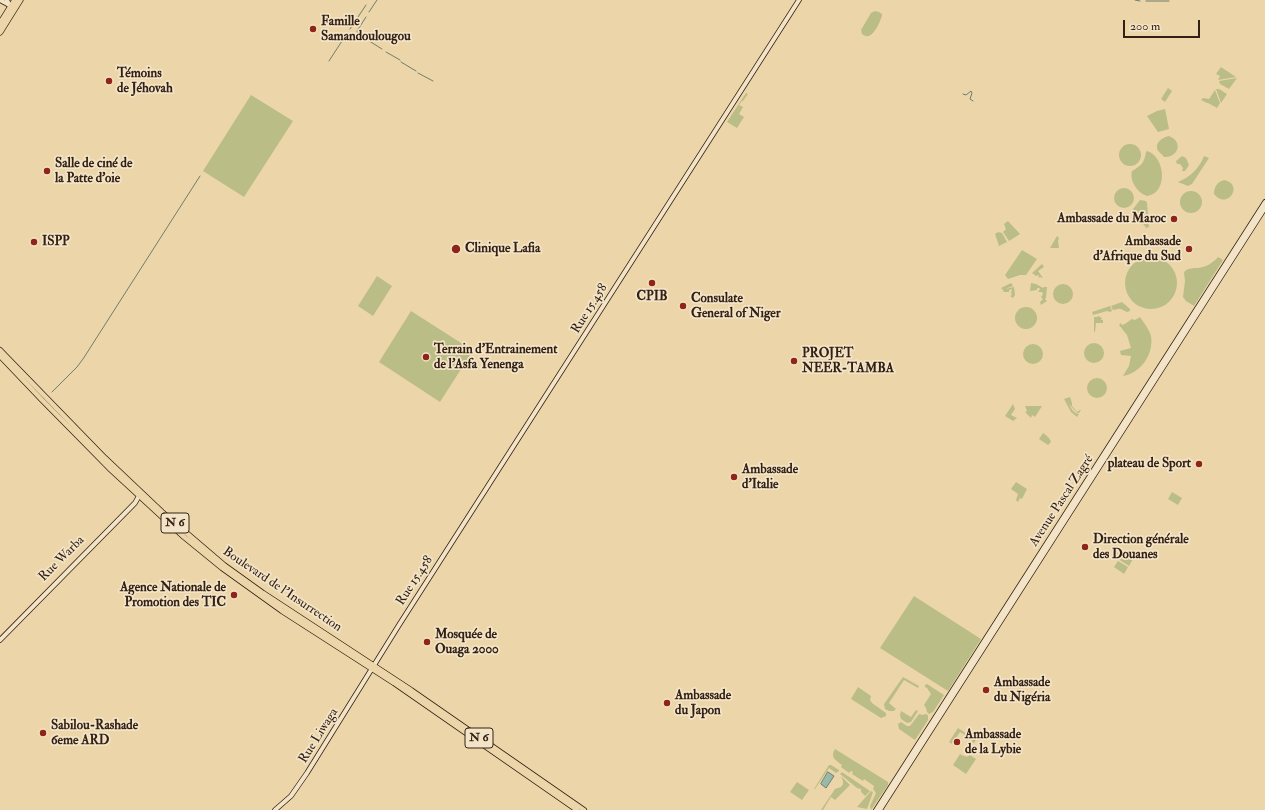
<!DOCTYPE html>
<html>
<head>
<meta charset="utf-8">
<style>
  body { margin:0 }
  #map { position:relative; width:1265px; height:810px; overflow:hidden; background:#ecd6a9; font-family:"IM FELL Double Pica",serif }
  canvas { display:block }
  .scale { position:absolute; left:1123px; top:20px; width:77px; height:18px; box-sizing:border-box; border:2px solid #332015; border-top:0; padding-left:5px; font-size:12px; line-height:14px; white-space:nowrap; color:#332015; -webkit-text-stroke:3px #f3e4c7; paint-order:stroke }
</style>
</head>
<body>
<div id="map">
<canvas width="1265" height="810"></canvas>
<div class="scale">200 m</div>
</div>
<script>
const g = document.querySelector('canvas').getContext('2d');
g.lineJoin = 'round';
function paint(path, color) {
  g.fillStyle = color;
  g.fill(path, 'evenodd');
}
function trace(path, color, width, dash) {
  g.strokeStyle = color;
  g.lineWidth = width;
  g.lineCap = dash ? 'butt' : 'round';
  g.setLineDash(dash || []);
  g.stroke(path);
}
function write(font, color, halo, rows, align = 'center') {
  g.font = font + ' "IM FELL Double Pica",serif';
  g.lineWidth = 3.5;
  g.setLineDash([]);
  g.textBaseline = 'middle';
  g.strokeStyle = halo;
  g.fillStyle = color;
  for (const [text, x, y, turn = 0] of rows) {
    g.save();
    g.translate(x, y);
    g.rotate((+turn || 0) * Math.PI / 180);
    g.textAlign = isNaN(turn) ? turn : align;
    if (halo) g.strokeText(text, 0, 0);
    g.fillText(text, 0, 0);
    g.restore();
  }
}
const green = new Path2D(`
  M875,11L879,12L882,14C882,19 874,36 868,36C866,37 864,35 862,34L861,30L871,13Z
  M1221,67L1236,77L1218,80L1220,76L1216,74Z
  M1237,78L1229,89L1220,84L1219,81Z
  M1168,88L1172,91L1165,102L1161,99Z
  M1216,89H1219L1227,94L1221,103Z
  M1215,90L1220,103L1217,108L1208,103H1207L1201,100L1203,98L1209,99Z
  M746,93L748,94L743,101H742L739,105L743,107L739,114L744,117L737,128L727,122Z
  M251,95L293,121L244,197L203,171Z
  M1165,109L1169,129L1158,132L1147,116L1157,111Z
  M1169,136C1184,142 1178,158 1164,157C1162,154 1157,151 1157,148C1156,141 1164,137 1169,136Z
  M1119 155a11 11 0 1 1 22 0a11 11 0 1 1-22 0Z
  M1147,151C1165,156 1169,193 1147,196C1138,193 1129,181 1132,171C1142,165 1144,163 1146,152Z
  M1182,156L1186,158L1189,165L1185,171H1182L1183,168L1180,164H1177L1176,161Z
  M1204,156L1209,158L1192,184L1188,186L1178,182C1190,177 1199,169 1204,156Z
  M1224,180C1245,184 1227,211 1214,194C1214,187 1217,182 1224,180Z
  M1114 198a10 10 0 1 1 20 0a10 10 0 1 1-20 0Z
  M1180 202a11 11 0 1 1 22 0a11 11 0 1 1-22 0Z
  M1140,200L1146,201L1147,203L1149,227L1146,228L1133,209Z
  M1008,221L1020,234L1009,241L1003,232L1006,229L1004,224Z
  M998,232L1002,233L1007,242L999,246L995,234Z
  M1057,236L1059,238L1058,241L1059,248H1050Z
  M1022,250L1037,259L1026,275H1020L1008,279L1005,275Z
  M1218,257L1223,260L1194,306L1186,301L1183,297L1185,281L1184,273L1185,271C1189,268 1193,268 1198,268C1206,267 1213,263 1218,257Z
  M1125 283a26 26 0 1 1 52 0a26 26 0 1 1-52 0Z
  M1042,264L1044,267L1038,271L1043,278L1040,277L1038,278L1039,276L1038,275L1036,276L1032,273Z
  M377,276L392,286L373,316L358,306Z
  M1011,283L1013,286L1005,289L1014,287L1015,295L1013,298L1010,296L1012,295L1011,293L1012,289L1009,290V292H1003L1004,291L1001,288Z
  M1031,283L1036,284L1043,288L1044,287H1047L1046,298L1045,299L1047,301L1041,305L1040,302L1043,299L1041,297L1043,294L1042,292H1038L1040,289L1039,288H1037V290L1030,291Z
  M1053 294a10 10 0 1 1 20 0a10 10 0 1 1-20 0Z
  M1122,302L1130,309V311L1127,312C1118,308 1123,308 1113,310L1111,306Z
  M1110,306L1112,311L1110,312L1107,311L1093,315L1092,312Z
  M1015 318a11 11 0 1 1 22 0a11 11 0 1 1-22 0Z
  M411,311L472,350V352L440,402L379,362Z
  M1098,316L1102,318L1101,320H1103V323H1096L1095,332H1094V317H1097Z
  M1140,317C1144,323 1149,329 1151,336C1154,354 1141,373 1123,376L1129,366L1131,356L1121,355L1120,351L1131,348L1127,335L1119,325L1121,323L1122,325C1126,324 1128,321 1132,319L1135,320Z
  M1084 353a10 10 0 1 1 20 0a10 10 0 1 1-20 0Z
  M1023 354a10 10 0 1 1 20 0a10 10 0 1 1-20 0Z
  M1087 388a10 10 0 1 1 20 0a10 10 0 1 1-20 0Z
  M1070,397L1072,403V406L1077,412L1080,410H1081L1079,413H1077L1069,404C1071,408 1074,414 1079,414L1077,417L1071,412L1064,399Z
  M1013,404L1015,409L1011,415L1017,418L1013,421L1005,416Z
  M1025,406H1042L1035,417L1032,415L1031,418L1025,412L1027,411Z
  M1043,433C1046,435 1050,438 1051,442L1048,445L1039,439Z
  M1016,482L1027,489L1022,499L1020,498L1018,502L1016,500L1018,494L1011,489Z
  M1172,492L1182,498L1178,505L1168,499Z
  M1119,550L1133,559L1129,566L1115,557Z
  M1118,561L1128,567L1124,574L1114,567Z
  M914,596L981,639L948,691L880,648Z
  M903,677L919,686L918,688L904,680L889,703L896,709L894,711H889L885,709L884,704Z
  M927,684L944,695L933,712L929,714L927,712L926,708L924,705L931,694L927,688L925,687V685Z
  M858,687L871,696L870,700L872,703L886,713V716L881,718L851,699Z
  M916,710L918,711L911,722L907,723L901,719L900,715L901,711L911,717Z
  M919,714L923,715L925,714L928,715V720L915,740L899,729L898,724L901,722L907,726H910Z
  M958,728L976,740L974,743L972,742V739L960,732L952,744L949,742Z
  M835,749L888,782V785L871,810L870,806L876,793L873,789L874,786L864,779L863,781L852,774L853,772L851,771L849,773L841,767L842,765C835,760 830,757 835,749Z
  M960,754C964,756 967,758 970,755L976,759L966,774L953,765Z
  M829,765H831L839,770V771L836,773L829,768L815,789H814Z
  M842,772L870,791L865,796L861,792V789L857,788L840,774Z
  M841,776L850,785L835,800L831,797L823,810H821L835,789L841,787L843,784V781Z
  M797,782L809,790L802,800L790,792Z
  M871,791L873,792L867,809L857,807Z`);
const water = new Path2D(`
  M828,772L834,776L826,788L821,784Z`);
const stream = new Path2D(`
  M1135,0L1140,1
  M1146,1H1169
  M369,12L377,0
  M366,17L357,31L358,34L382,49
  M350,29L366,5
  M386,52L400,60
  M329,61L342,41
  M401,62L416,71
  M418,73L433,81
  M963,94L966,95L971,91L972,93L970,99L973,101
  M52,392L77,367L83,359L200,176`);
const secondary = new Path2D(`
  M0,0L11,6
  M7,0L11,9
  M0,640L135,503L140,494
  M275,810L291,796L307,773L399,625L799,0
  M876,810L1265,202
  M880,810L1265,208`);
const primary = new Path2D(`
  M0,350L105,458L162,512L224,565L263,593L411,690L584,810
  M0,356L42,400L109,468L184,537L222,568L282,611L394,683L577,810`);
const highway = new Path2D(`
  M0,24L15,0
  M0,32L20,0`);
const markers = [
  [313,29,4,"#8f2418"],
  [109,81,4,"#8f2418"],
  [47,171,4,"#8f2418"],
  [1174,219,4,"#8f2418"],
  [34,242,4,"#8f2418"],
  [456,249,5,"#8f2418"],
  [1189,249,4,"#8f2418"],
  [652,283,4,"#8f2418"],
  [683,306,4,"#8f2418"],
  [426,357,4,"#8f2418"],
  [794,361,4,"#8f2418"],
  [1199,464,4,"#8f2418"],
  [734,477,4,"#8f2418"],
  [1085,547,4,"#8f2418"],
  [234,595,4,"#8f2418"],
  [427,642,4,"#8f2418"],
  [986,690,4,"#8f2418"],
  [667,703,4,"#8f2418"],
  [43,733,4,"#8f2418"],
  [957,742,4,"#8f2418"]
];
const shields = [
  [175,523,28],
  [479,738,28]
];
const shieldNames = [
  ["N 6",175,523],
  ["N 6",479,738]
];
const poiNames = [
  ["Famille",321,22],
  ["Samandoulougou",321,37],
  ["Témoins",117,74],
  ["de Jéhovah",117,89],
  ["Salle de ciné de",55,164],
  ["la Patte d'oie",55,179],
  ["Ambassade du Maroc",1166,219,"right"],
  ["ISPP",42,242],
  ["Ambassade",1181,242,"right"],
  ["d'Afrique du Sud",1181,257,"right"],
  ["Clinique Lafia",465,249],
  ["CPIB",652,297,"center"],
  ["Consulate",691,299],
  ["General of Niger",691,314],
  ["Terrain d'Entrainement",434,350],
  ["de l'Asfa Yenenga",434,365],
  ["PROJET",802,354],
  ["NEER-TAMBA",802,369],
  ["plateau de Sport",1191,464,"right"],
  ["Ambassade",742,470],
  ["d'Italie",742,485],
  ["Direction générale",1093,540],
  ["des Douanes",1093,555],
  ["Agence Nationale de",226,588,"right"],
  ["Promotion des TIC",226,603,"right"],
  ["Mosquée de",435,635],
  ["Ouaga 2000",435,650],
  ["Ambassade",994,683],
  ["du Nigéria",994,698],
  ["Ambassade",675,696],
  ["du Japon",675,711],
  ["Sabilou-Rashade",51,726],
  ["6eme ARD",51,741],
  ["Ambassade",965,735],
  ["de la Lybie",965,750]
];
const streetNames = [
  ["Rue 15.458",590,309,-58],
  ["Avenue Pascal Zagré",1062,501,-57],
  ["Rue Warba",62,559,-45],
  ["Rue 15.458",415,581,-57],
  ["Boulevard de l'Insurrection",282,590,34],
  ["Rue Liwaga",319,736,-58]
];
paint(green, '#babd86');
paint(water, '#99b9aa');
trace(water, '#707c6e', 1);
trace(stream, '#707c6e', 1);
trace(secondary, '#332015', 5.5);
trace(primary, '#332015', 6);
trace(highway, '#332015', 7);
trace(secondary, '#f3e4c7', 4);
trace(primary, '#ecd6a9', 4.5);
trace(highway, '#ecd6a9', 5.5);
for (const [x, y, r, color] of markers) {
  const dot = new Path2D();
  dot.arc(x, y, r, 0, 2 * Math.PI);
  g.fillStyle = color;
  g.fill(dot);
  trace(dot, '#f3e4c7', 1.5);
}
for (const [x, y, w] of shields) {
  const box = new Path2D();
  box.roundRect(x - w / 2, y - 10, w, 20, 3);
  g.fillStyle = '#f3e4c7';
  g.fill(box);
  trace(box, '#332015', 1);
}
write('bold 12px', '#332015', null, shieldNames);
write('bold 13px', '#332015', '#f3e4c7', poiNames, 'left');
write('13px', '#332015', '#f3e4c7', streetNames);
</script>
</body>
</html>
